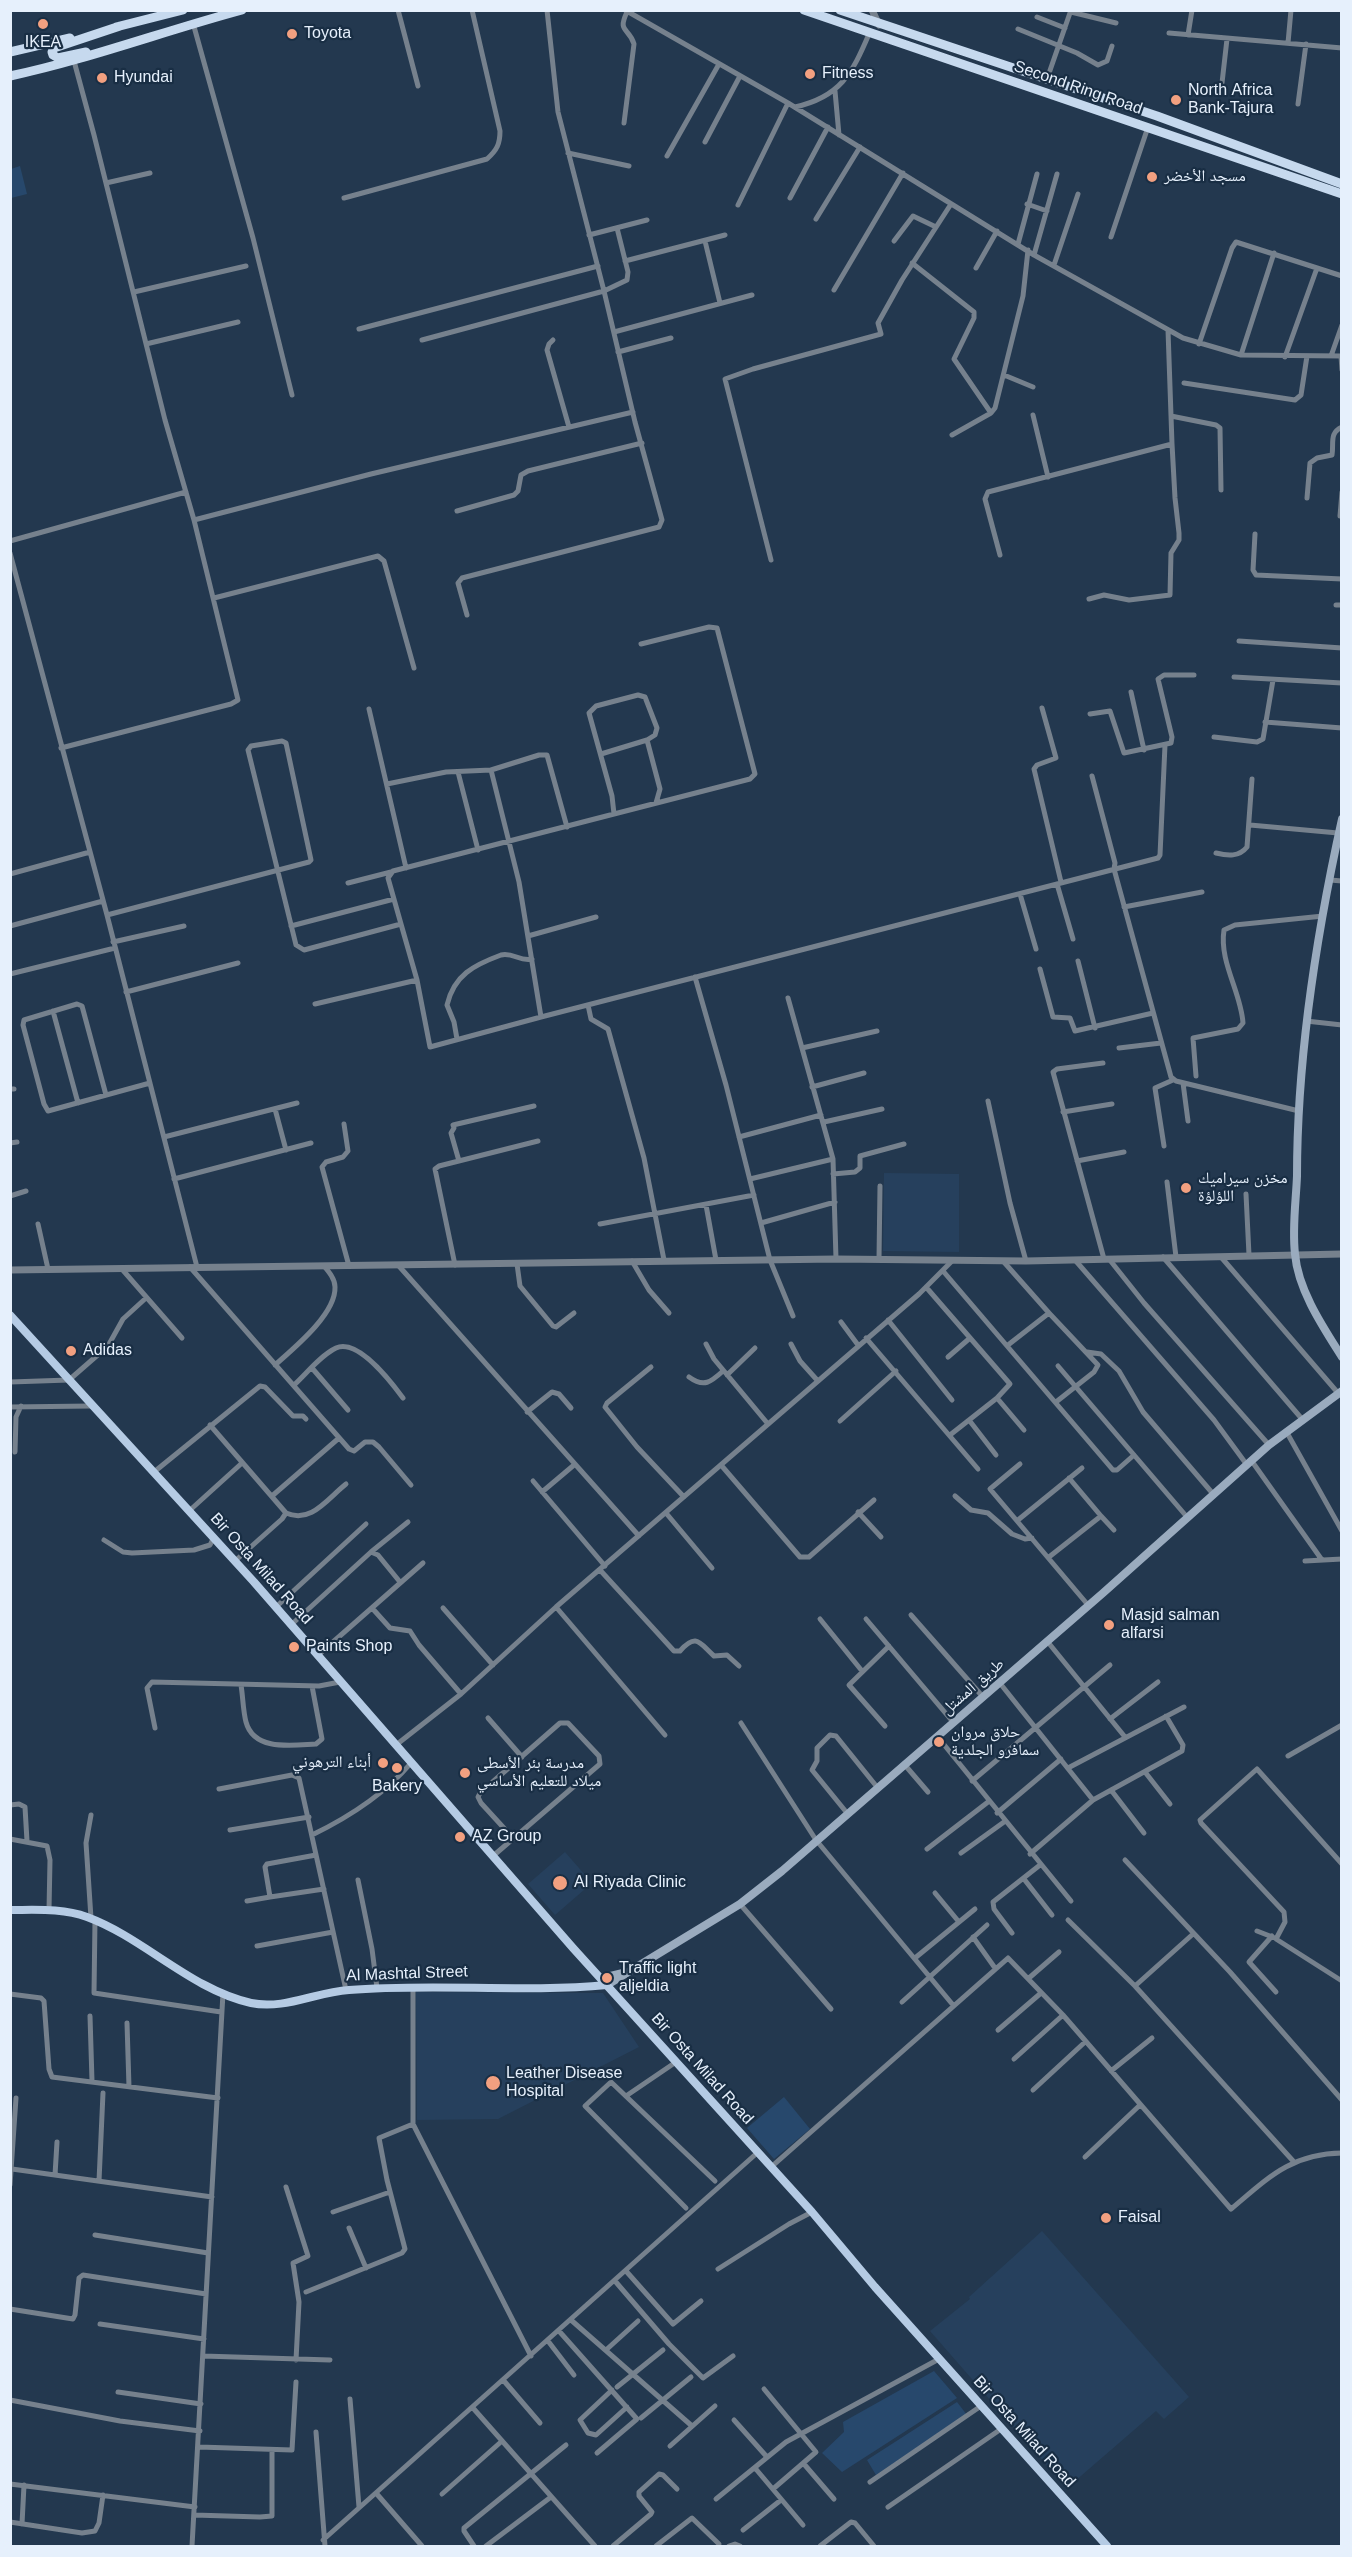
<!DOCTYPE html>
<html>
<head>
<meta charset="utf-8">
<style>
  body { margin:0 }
  #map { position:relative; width:1352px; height:2557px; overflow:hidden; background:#23384f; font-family:Helvetica,sans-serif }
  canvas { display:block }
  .frame { position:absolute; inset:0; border:12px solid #e6f0fc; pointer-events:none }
</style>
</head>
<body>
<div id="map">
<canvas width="1352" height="2557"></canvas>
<div class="frame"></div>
</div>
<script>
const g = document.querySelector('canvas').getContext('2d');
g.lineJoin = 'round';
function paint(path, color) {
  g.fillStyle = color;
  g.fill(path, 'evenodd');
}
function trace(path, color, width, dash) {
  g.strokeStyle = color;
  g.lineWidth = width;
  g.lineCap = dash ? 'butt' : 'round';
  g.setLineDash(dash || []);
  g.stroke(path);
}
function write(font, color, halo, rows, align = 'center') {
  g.font = font + ' Helvetica,"Noto Naskh Arabic",sans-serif';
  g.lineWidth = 4.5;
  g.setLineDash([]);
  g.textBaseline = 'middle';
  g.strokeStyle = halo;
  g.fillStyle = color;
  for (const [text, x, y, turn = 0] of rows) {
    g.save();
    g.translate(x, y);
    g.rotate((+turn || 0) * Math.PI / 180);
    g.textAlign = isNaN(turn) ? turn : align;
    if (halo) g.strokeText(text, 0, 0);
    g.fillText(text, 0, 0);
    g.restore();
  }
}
const built = new Path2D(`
  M884,1173L959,1174V1252L883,1251Z
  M565,1852L592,1883L555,1915L528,1884Z
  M416,1992L603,1993L639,2047L498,2119L417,2120Z
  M1042,2231L1189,2397L1164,2419L1156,2411L1067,2488L930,2331L970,2299L969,2297Z`);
const green = new Path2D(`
  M20,166L27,194L11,198V169Z
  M784,2097L810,2129L774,2159L747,2128Z
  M934,2371L957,2398L842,2472L822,2453L844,2432L843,2422Z
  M957,2402L967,2415L876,2475L867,2460Z`);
const minor = new Path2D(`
  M398,10L418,86
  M625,10L788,103L1034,255L1183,338L1241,355L1342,356
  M1071,12L1116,23
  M1037,17L1065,28
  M193,23L253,238L292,395
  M1018,29L1077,53L1098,65L1107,61L1112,46
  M1169,33L1342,48
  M1188,35L1192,10
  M1288,43L1291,10
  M74,61L94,135L165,420L194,520L371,474L633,412
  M1047,79L1071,10
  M1222,83L1227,39
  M835,91L839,135
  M1298,104L1306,44
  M795,107C840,97 852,74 869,34
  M624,123L634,44C629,27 617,33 627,12
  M705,142L740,76
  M568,153L629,166
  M667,156L719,64
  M106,183L150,173
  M344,198L487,159C497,150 500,144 500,131L472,10
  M790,198L828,127
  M1027,204L1047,211
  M738,205L788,103
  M816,219L860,147
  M589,235L647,220
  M1111,237L1148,127
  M705,241L720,303
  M894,241L913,216L936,227
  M1018,244L1037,174
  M1034,255L1057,174
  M625,261L725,235
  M912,263L974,312V318L954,359L991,413
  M1054,265L1078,194
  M976,268L997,231
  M834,290L903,173
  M134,292L246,266
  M359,329L598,266
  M614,332L752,295
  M422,340L604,291L627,280L628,272L617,228
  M553,340L549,344L547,350L569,427
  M146,344L238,322
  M1199,344L1232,248L1236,242L1342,276
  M618,352L671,338
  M1241,355L1274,253
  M1331,356L1342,325
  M1341,356L1342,370
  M1285,357L1317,268
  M1004,375L1033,387
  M1184,383L1295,400L1301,395L1307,356
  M1033,415L1048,477
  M1171,416L1216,425L1220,428L1221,490
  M952,435L991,413L995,408L1023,296L1028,250
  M1307,498L1310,463L1317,458L1332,455C1334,443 1329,433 1342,427
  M457,511L514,495L518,491L521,475L528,471L642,443
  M1340,516L1342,492
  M1255,534L1253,570L1256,575L1342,579
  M10,541L186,492
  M10,553L107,915L197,1267
  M1000,555L985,499L988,492L1172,444L1168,330
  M771,560L725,379L753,369L881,334L878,323L902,280L951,204
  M214,598L378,556L384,561L414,668
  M1089,599L1104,595L1129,600L1170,595L1171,553L1179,540V533L1175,498L1172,444
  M1336,605H1342
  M467,615L458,583L462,578L659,527L662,520L635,422L604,291L558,112L547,10
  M1239,641L1342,648
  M1234,677L1342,683
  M1131,692L1144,750
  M1042,708L1056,758L1037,765L1034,769L1061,882
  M369,709L406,868
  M1090,714L1110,711L1124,753L1171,743L1172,737L1158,679L1164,675H1194
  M1265,722L1342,728
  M1214,737L1257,742L1263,739L1273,680
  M61,748L231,704L238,700L194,520
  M601,754L647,740
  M491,770L539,755H547L567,827
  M458,772L478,850
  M1092,776L1115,863L1114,869L1171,1077L1176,1081L1299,1111
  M387,784L446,772L491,770L519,882L541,1017L1158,858L1160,855L1165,745
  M614,814L750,779L755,774L717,628L709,627L641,644
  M1250,825L1338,833
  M1216,853C1228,856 1239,857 1247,847L1252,779
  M10,874L90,852
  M1330,880L1342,881
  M348,883L391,872
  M1057,884L1073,939
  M1020,894L1036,949
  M1124,907L1202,892
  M107,915L309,862L311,860L286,743L282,741L251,746L248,750L296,945L304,950L401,924L388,878L393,871L614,814L612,796L589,713L596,706L638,695L645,697L657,728L655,735L647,740L660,789L656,803
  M10,926L103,901
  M291,926L394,899
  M528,936L596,917
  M113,942L184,926
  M1078,961L1095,1028
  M1040,969L1053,1017L1070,1018L1075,1031L1153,1013
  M10,974L115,948
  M695,977L726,1085L770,1260L793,1316
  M417,980L430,1047L541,1017
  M126,992L238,963
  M788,998L833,1159L836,1259
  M315,1004L417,980L401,924
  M588,1005L591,1019L608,1029L644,1158L664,1260
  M53,1011L78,1103
  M1306,1021L1342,1025
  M457,1039L454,1022L447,1005C454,975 474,965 501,955C513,952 520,962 532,959
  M802,1048L877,1031
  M1119,1048L1161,1043
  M1103,1063L1057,1069L1053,1072L1104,1259
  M1196,1076L1193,1038L1238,1029L1243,1023C1241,992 1219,962 1224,930L1235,925L1323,916
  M1183,1083L1188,1121
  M812,1087L864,1073
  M10,1089H14
  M106,1095L82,1006L77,1004L24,1020L23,1025L44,1104L48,1111L150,1083
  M988,1101L1010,1203L1026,1261
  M275,1109L286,1150
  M1063,1112L1112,1104
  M824,1122L882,1109
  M344,1124L348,1151L343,1157L326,1162L322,1167L349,1266
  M164,1137L297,1103
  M739,1137L821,1115
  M10,1143L17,1142
  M1164,1146L1155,1088L1173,1080
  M459,1161L451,1133L454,1128L453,1125L534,1106
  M1077,1161L1124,1152
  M833,1174L855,1172L860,1168V1156L904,1144
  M174,1179L311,1143
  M750,1179L833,1159
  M1167,1182L1176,1257
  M1246,1194L1249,1255
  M10,1196L26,1191
  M706,1205L716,1260
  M761,1223L835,1202
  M38,1224L48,1269
  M600,1224L754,1195
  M1163,1257L1302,1419
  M1221,1257L1338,1393
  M879,1259L880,1186
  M1109,1259L1144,1303L1269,1445
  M1075,1260L1214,1420L1247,1465
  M632,1261L649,1290L669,1313
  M1003,1261L1049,1313L1008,1345
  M517,1264L520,1286L553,1326L556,1327L574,1313
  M398,1265L639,1536
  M455,1265L435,1169L439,1166L538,1141
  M190,1267L349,1449L354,1451L365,1442H373L379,1447L411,1485
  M121,1268L182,1338
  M943,1271L1113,1470H1117L1134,1455
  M926,1287L1010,1384L997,1398L950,1435
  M1049,1313L1098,1365L1094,1372L1056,1402
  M888,1320L952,1400
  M841,1322L858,1345
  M866,1338L978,1469
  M706,1344L714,1359L768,1424
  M791,1344L800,1361L817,1380
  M1087,1352L1101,1354L1119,1371L1143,1412L1214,1495
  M948,1357L970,1338
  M275,1365C294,1348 336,1314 335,1287C335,1279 329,1272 324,1266
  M1058,1366L1187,1517
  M651,1367L607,1403L605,1407L637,1447L684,1497
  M312,1368L348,1410
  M727,1375L755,1348
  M689,1377C704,1388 711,1382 723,1371
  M10,1382L69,1380L108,1346L123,1319L146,1298
  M294,1385C306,1374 321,1355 336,1348C358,1338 392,1383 403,1398
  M997,1398L1024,1430
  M10,1407L91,1406
  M527,1412L552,1392L559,1394L571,1408
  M969,1420L996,1455
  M840,1421L896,1371
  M210,1425L286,1513L282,1519L235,1561
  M1286,1431L1342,1531
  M15,1452L16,1417L21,1406
  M1251,1460L1322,1560
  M1020,1464L990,1489L1088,1605
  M721,1465L800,1557H809L874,1500
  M154,1472L260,1386L265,1387L293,1416H303L306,1419
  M1069,1478L1101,1516
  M533,1481L605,1566
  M542,1492L574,1465
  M272,1496L339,1438
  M955,1496L971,1510L988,1513L1012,1534L1025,1539L1032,1538
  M189,1511L242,1463
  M858,1512L881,1537
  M286,1513C311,1524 327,1499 346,1484
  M666,1513L712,1568
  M1018,1520L1082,1468
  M104,1540L123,1552L132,1553L194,1550L210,1545L213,1539
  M371,1552L378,1555L400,1582
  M1049,1557L1101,1516L1114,1530
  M1305,1561L1342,1559
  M600,1570L674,1651H680C697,1632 700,1644 714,1656L727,1655L739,1666
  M276,1607L366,1524
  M556,1607L665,1735
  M372,1608L390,1628L410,1631L419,1645L461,1694
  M443,1608L493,1665
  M911,1615L983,1697
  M820,1619L862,1671
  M866,1619L953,1722
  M292,1624L371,1552L408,1522
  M1047,1641L1125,1737
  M317,1656L423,1563
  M999,1682L1093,1800
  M241,1685C243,1697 243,1711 246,1722C254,1752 294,1745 316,1744L322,1739L312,1686
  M488,1718L522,1757
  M1110,1719L1158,1682
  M741,1723L816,1840L953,2005
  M885,1726L849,1685L889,1646
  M155,1728L147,1688L152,1682L319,1686L340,1682
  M937,1736L1071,1901
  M396,1745L461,1694L556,1607L919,1294L953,1260
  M1288,1756L1342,1725
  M904,1764L928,1792
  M1068,1768L1184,1707
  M1145,1772L1170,1804
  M972,1781L1110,1665
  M219,1789L292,1775L299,1778L346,1990
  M1111,1790L1144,1833
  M10,1805L19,1804L25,1807L27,1841
  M847,1813L812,1770L817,1761V1748L830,1735L836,1736L877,1787
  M997,1813L1061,1759
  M230,1830L309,1817
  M312,1835C349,1817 384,1795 411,1763
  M10,1839L47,1846L50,1860L49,1910
  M927,1849L988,1802
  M961,1853L1004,1822
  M1030,1854L1093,1800L1182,1751L1183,1745L1166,1716
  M493,1856L600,1764L599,1756L568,1723H560L480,1793L478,1797L481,1803L513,1838
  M1125,1860L1230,1972L1342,2100
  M1342,1864L1257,1769L1200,1820L1201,1823L1284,1912L1285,1922L1276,1939L1342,1981
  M1024,1879L1052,1915
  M358,1880L372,1949L377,1988
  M935,1893L959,1922
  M270,1897L324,1889
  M247,1901L270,1897L265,1867L267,1864L316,1855
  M740,1904L831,2009
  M91,1918L86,1843L91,1815
  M95,1920L94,1993L221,2012
  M1068,1920L1135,1986L1294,2162
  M1257,1931L1275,1938
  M1012,1933L994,1909L993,1902L1040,1865
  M1272,1936L1249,1962L1276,1992
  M973,1937L995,1968
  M257,1946L333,1932
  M915,1958L975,1909
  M1029,1978L1059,1952
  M1135,1986L1193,1934
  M413,1988V2124L531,2356
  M10,1994L41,1998L44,2001L49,2069L52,2077L218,2098
  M902,2002L987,1925
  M90,2016L92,2081
  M127,2023L129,2087
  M998,2030L1041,1993
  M1014,2059L1063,2015
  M1111,2071L1152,2038
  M1033,2090L1085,2042
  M626,2096L676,2062
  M1085,2157L1140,2105
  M771,2167L1008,1958L1063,2015L1231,2209C1268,2178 1290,2154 1342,2153
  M12,2169L212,2197
  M55,2175L57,2142
  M99,2181L103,2093
  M10,2185L16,2098
  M286,2187L308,2256L293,2263L299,2302L296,2360
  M686,2208L585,2106L611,2082L715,2181
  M333,2212L390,2192
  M349,2228L366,2268
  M95,2235L208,2253
  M718,2269L789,2224L812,2212
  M626,2271L673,2324L701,2301
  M615,2281L669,2344L703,2378L733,2356
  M306,2292L402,2253L405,2249L387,2180L379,2138L413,2124
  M10,2309L73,2319L75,2315L79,2278L83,2275L206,2294
  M571,2320L692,2426
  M100,2324L204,2339
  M559,2331L637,2419L597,2453
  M548,2341L574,2375
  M606,2350L638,2321
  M203,2356L330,2360
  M504,2381L540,2423
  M617,2387L663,2350
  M764,2389L816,2452L773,2489
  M612,2390L580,2420L588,2433L596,2435L627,2407
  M118,2392L201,2404
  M350,2399L359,2507
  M10,2400L120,2421L200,2431
  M473,2408L595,2546
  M641,2418L691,2377
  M734,2420L767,2457
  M316,2432L325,2546
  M670,2446L715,2406
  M199,2447L292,2450L296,2382
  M804,2464L834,2499
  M755,2468L803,2525
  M870,2482L981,2406
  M10,2484L195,2507
  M376,2493L422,2546
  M442,2494L502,2441
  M716,2499L786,2442L939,2359
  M888,2507L1001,2429
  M194,2515L260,2517L272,2516V2451
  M10,2522L82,2533L95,2531L99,2523L103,2495
  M22,2524L24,2485
  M743,2530L781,2500
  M323,2540L757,2153
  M192,2546L223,1993
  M474,2546L464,2531V2528L566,2445
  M486,2546L551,2497
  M613,2546L651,2514L652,2512L639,2496V2492L659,2474L663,2475L677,2489
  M656,2546L692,2518L719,2544
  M729,2546L735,2544L740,2546
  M820,2546L851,2522L855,2523L874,2546`);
const tertiary = new Path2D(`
  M872,10L879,25
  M10,1270L836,1259L1026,1261L1342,1254`);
const secondary = new Path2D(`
  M1342,819C1316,936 1297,1056 1297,1176C1296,1201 1292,1228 1295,1254C1298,1290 1323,1327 1342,1357
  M602,1978L623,1973
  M607,1985L740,1904L782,1871L1103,1593L1269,1445L1342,1391`);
const primary = new Path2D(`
  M10,1315L254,1582L573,1948L812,2212L875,2287L1107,2546
  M10,1910C36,1910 63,1908 87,1917C144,1938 190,1989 251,2003C284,2010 316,1992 349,1990C434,1983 522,1993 607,1985`);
const trunk = new Path2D(`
  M804,10L1342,194
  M840,10L1157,116L1342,184
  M116,27L183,10
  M10,52L70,38
  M86,52L58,58L53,55L52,52L54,48L120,26
  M10,76C89,59 164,31 242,10`);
const markers = [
  [43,24,6,"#f2a080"],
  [292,34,6,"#f2a080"],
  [810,74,6,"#f2a080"],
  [102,78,6,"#f2a080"],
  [1176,100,6,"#f2a080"],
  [1152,177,6,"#f2a080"],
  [1186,1188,6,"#f2a080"],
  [71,1351,6,"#f2a080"],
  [1109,1625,6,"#f2a080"],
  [294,1647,6,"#f2a080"],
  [939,1742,6,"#f2a080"],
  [383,1763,6,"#f2a080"],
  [397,1768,6,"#f2a080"],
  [465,1773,6,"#f2a080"],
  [460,1837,6,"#f2a080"],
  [560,1883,8,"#f2a080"],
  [607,1978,6,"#f2a080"],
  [493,2083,8,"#f2a080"],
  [1106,2218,6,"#f2a080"]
];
const poiNames = [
  ["Toyota",304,34],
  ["IKEA",43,43,"center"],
  ["Fitness",822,74],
  ["Hyundai",114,78],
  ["North Africa",1188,91],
  ["Bank-Tajura",1188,109],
  ["مسجد الأخضر",1164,177],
  ["مخزن سيراميك",1198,1179],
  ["اللؤلؤة",1198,1197],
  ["Adidas",83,1351],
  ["Masjd salman",1121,1616],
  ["alfarsi",1121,1634],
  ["Paints Shop",306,1647],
  ["حلاق مروان",951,1733],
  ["سمافرو الجلدية",951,1751],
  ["أبناء الترهوني",371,1763,"right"],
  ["مدرسة بئر الأسطى",477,1764],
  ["ميلاد للتعليم الأساسي",477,1782],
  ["Bakery",397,1787,"center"],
  ["AZ Group",472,1837],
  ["Al Riyada Clinic",574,1883],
  ["Traffic light",619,1969],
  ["aljeldia",619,1987],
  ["Leather Disease",506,2074],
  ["Hospital",506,2092],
  ["Faisal",1118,2218]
];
const streetNames = [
  ["Second Ring Road",1078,88,19],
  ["Bir Osta Milad Road",261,1569,48],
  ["طريق المشتل",973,1687,-41],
  ["Al Mashtal Street",407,1974,-2],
  ["Bir Osta Milad Road",702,2069,48],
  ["Bir Osta Milad Road",1024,2432,48]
];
paint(built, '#26405d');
paint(green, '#27486c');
trace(minor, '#76818d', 5);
trace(tertiary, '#76818d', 7);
trace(secondary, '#9aabbe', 8);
trace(primary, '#b5cbe4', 8);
trace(trunk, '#c6d9ee', 9);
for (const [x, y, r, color] of markers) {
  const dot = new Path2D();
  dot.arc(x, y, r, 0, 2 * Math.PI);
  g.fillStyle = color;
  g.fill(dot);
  trace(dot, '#192e44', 2);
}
write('16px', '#e6f0fc', '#192e44', poiNames, 'left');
write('16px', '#e6f0fc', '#192e44', streetNames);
</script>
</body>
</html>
